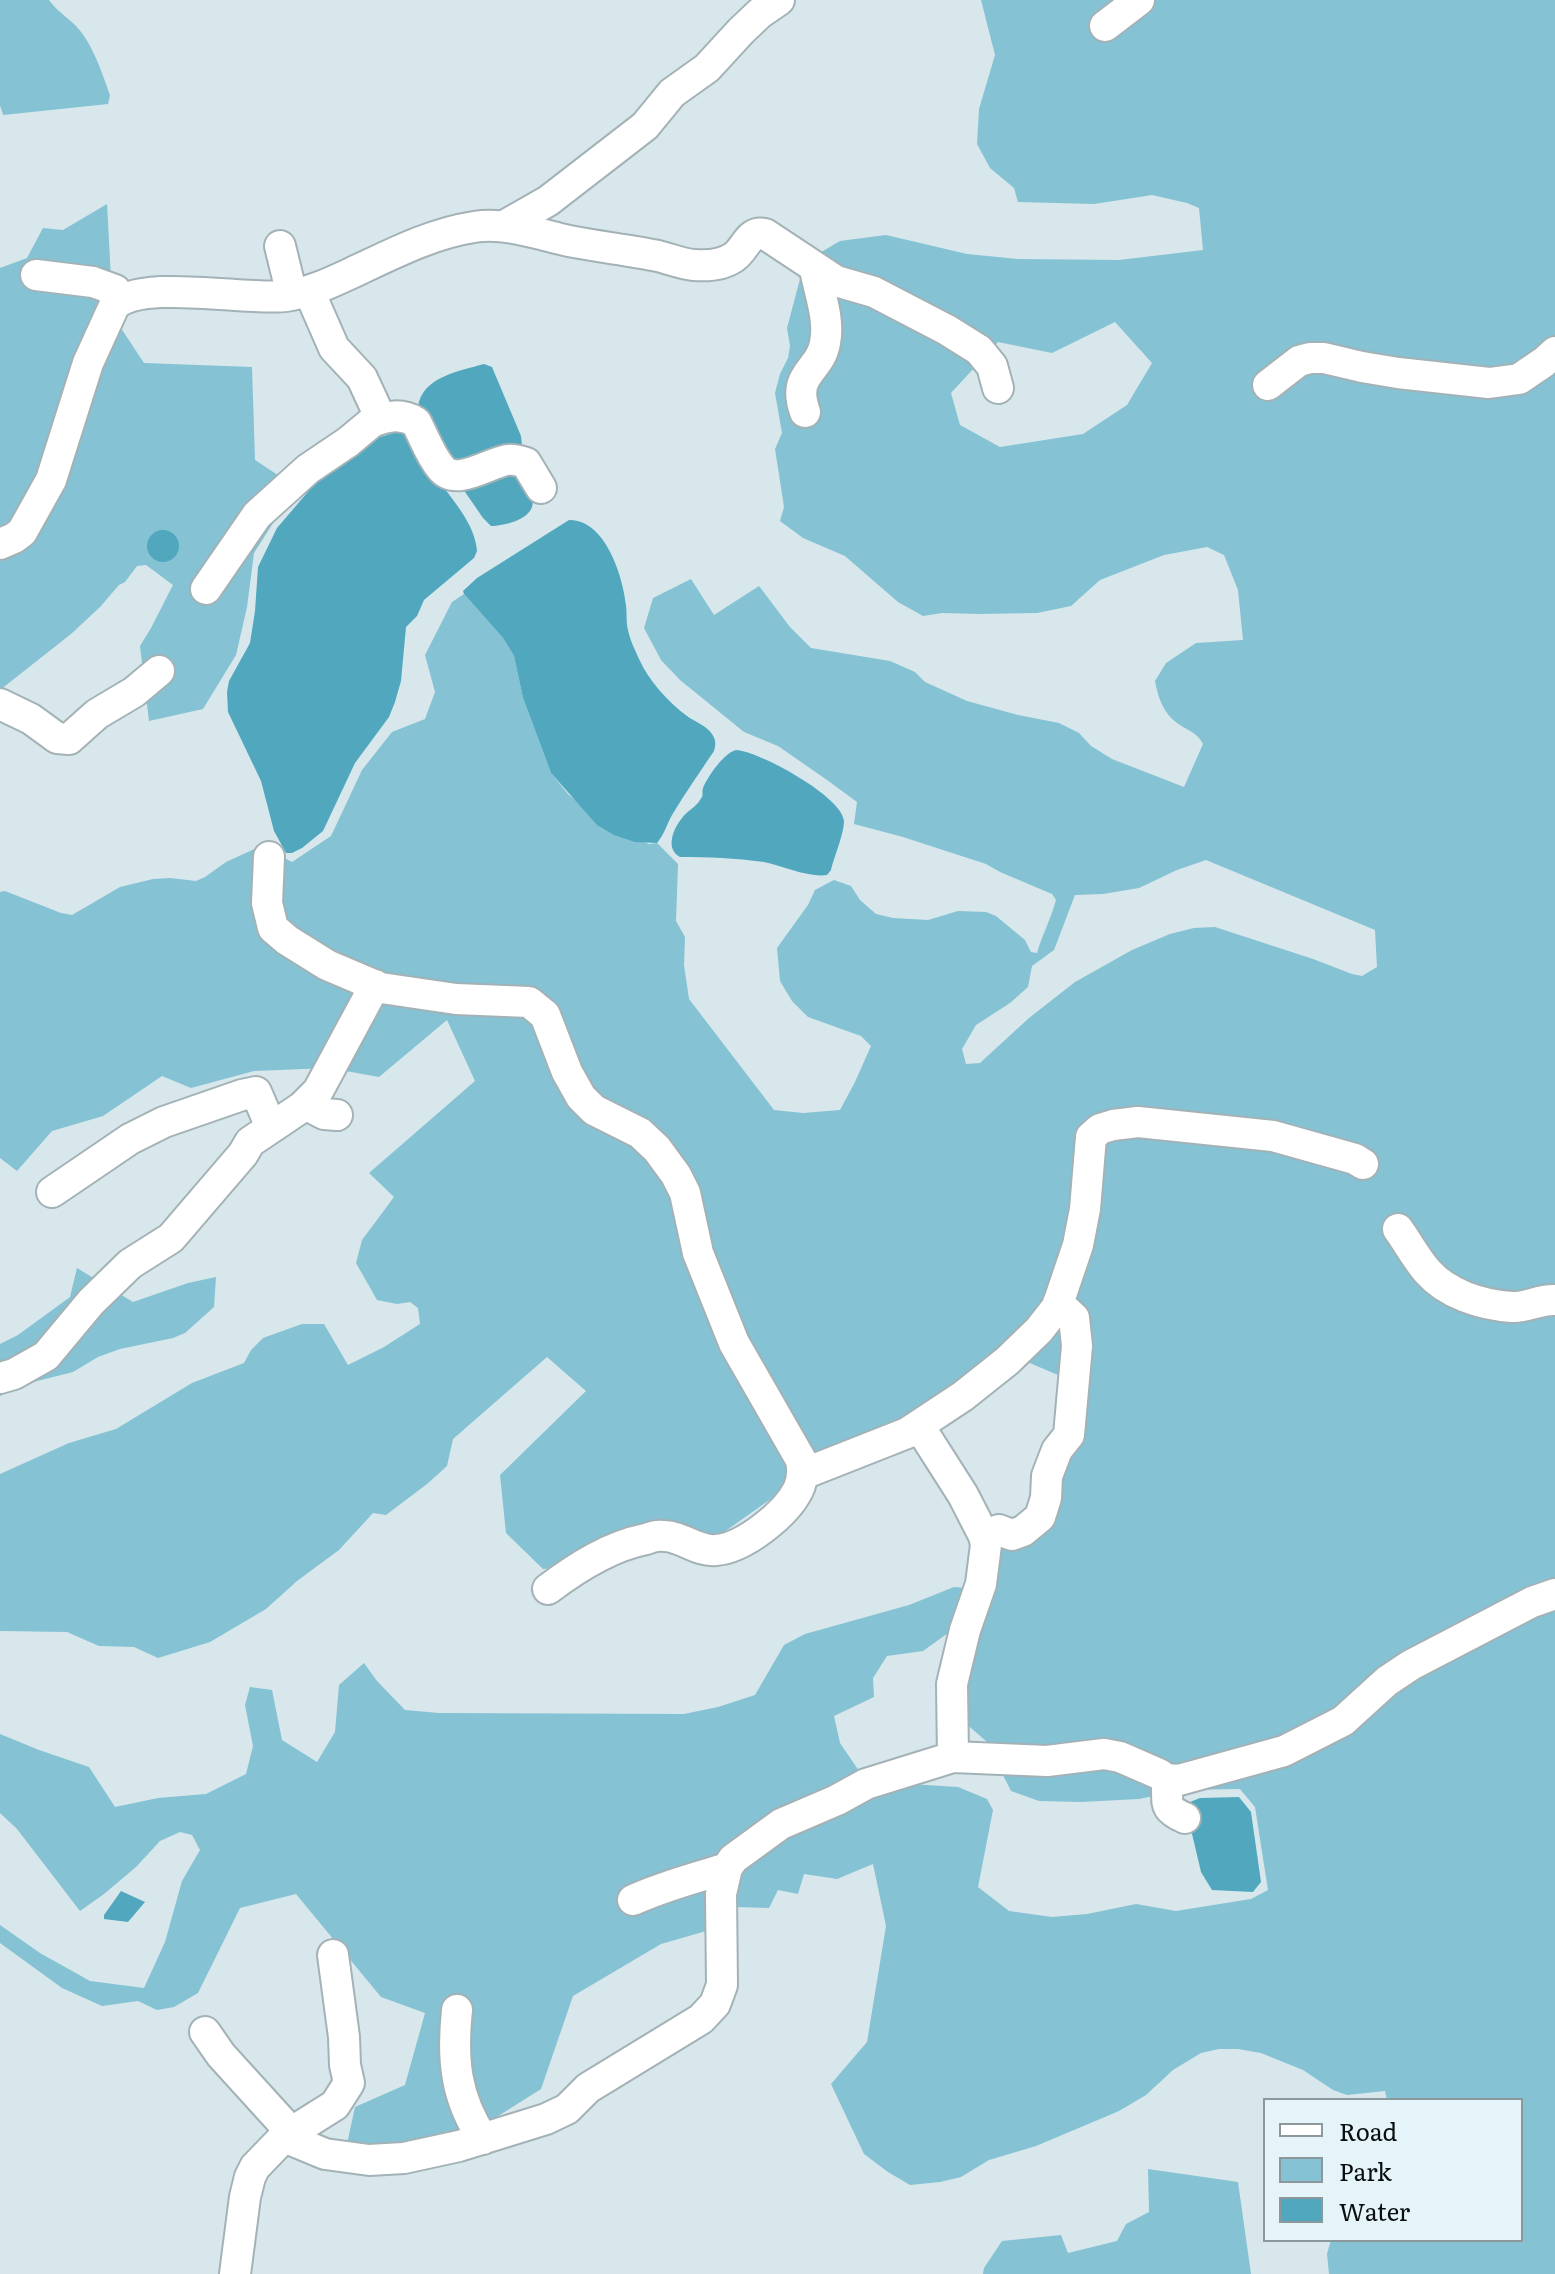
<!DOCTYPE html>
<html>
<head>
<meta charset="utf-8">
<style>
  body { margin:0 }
  #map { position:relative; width:1555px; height:2274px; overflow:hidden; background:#d7e7eb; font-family:Literata,serif }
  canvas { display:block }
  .legend { position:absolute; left:1263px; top:2098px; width:260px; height:144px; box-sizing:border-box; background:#e4f4f8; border:2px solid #8c989b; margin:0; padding:10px 14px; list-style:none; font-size:24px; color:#090e0f }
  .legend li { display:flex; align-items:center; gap:16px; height:40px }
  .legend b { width:40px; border:2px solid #8c989b }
</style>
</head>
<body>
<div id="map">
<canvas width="1555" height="2274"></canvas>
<ul class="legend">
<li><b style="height:10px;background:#fff"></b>Road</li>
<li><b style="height:22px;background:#85c2d3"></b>Park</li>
<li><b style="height:22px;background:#51a8be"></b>Water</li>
</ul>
</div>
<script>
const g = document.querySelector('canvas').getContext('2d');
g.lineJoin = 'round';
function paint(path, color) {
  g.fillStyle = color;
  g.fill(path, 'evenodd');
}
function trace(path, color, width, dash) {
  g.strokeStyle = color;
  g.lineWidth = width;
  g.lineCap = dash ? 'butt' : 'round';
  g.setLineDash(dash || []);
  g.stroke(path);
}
const green = new Path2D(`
  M0,0H49C57,11 67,17 76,26C93,44 102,73 110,95L108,104L3,115L0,105Z
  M981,0H1555V2274H1329L1327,2254L1331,2240H1521V2100H1387L1385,2091L1347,2095L1333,2090L1303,2070L1261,2053L1238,2049H1219L1201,2053L1173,2070L1146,2095L1119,2111L1036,2146L989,2160L961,2177L940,2182L910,2185L888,2172L864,2154L831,2084L867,2042L886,1926L873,1864L837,1879L804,1874L798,1894L778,1890L769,1908L735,1907L727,1925L661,1944L573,1996L541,2089L476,2130L397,2150L347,2144L355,2107L405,2085L425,2013L381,1997L296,1894L240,1908L198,1993L174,2007L157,2010L138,2001L102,2006L62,1988L0,1943V1925L40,1953L90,1981L144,1988L165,1942L182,1881L200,1850L192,1835L180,1832L160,1841L136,1867L104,1894L80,1911L17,1829L0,1813V1734L39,1750L89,1767L115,1807L158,1798L206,1794L246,1774L253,1746L245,1705L250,1687L272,1690L282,1740L317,1762L335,1732L339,1685L364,1663L377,1681L405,1710L439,1713L684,1714L718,1707L755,1695L784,1645L805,1634L909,1605L954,1587L965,1588L955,1628L923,1651L887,1656L873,1678L874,1697L834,1716L840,1743L874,1793L910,1784L958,1787L987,1799L993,1810L978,1887L1009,1911L1052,1917L1087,1914L1136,1904L1176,1911L1251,1899L1268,1890L1255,1807L1240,1789L1183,1790L1139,1799L1081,1802L1039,1801L1011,1791L986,1741L956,1715L994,1539L1023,1520L1048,1450L1073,1412L1058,1375L999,1350L917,1415L816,1467L717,1537L592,1565L543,1569L506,1533L500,1475L586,1391L547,1357L453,1439L447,1466L427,1484L386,1515L373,1513L339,1550L297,1581L266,1609L210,1642L158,1658L134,1647L99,1646L67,1632L0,1631V1474L69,1443L116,1429L192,1383L244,1363L251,1350L263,1338L302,1324H324L348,1365L384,1347L420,1324L418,1308L410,1302L397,1304L377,1300L356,1263L362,1240L394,1197L369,1173L475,1081L447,1020L379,1077L329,1068L254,1071L191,1088L162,1076L103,1116L52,1131L17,1171L0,1158V892L5,891L61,913L72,915L120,887L153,879L170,878L196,881L205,877L226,862L261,846L292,862L331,836L362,770L392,732L425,719L435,692L425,655L452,602L464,594L503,638L514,656L523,698L551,773L568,794L586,809L598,825L649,844L657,843L678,864L676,921L685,937L684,965L689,999L774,1110L803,1113L840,1110L855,1082L871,1046L861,1036L808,1017L792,1001L780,981L777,948L808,905L815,890L834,880L851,886L860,900L876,914L893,918L928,920L958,911L986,912L996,916L1025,940L1031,952L1037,953C1042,935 1051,919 1056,900L1052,894L1000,872L986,864L903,837L854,824L857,802L827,780L778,746L744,732L680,680L661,660L644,628L653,598L691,579L714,615L759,586L790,627L811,648L890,661L915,672L925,682L967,701L1018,715L1059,723L1079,733L1091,746L1112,759L1184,787L1203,744C1197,732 1188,731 1177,723C1163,713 1158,697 1155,681L1166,663L1196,643L1243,640L1238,590L1224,555L1207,547L1164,555L1100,580L1071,606L1037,613L978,614L942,613L923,616L898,602L845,556L803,538L780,521L784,507L775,449L782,433L775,393L780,374L788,358L790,346L787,328L800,279L813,257L840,241L886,235L967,254L1018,259L1119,260L1203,250L1199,208L1187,203L1152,195L1094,204L1018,202L1014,188L990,168L977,144L979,109L995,55ZM1115,322L1152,363L1127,405L1083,434L1000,447L960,425L951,393L998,342L1052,353ZM1206,860L1375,930L1377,967L1362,976L1352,974L1313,959L1215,927L1194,928L1170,934L1132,950L1075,982L1029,1018L980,1063L966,1064L962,1049L976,1025L1010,1003L1028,987L1032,966L1054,950L1075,895L1103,894L1139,888L1177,870Z
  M107,204L113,316L144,363L252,367L255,460L296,487L254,553L247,607L236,655L203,709L149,721L140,646L151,628L173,585L146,565L137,566L125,582L119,585L100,607L71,634L0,690V268L27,258L43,228L63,230Z
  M77,1268L133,1302L188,1283L216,1277L214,1307L185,1333L173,1338L120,1349L98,1357L73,1372L25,1384L0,1396V1344L18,1335L70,1297Z
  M1148,2169L1238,2182L1251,2274H983L984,2268L1002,2241L1061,2235L1068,2253L1117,2241L1126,2224L1149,2212Z`);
const water = new Path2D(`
  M484,364L492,367L521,436L522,445L516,450L451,468L418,407C422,377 459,371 484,364Z
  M403,430C414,446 425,463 437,478C452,500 475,523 477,551L474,558L424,600L417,616L406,627L401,681L395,702L389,717L355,763L323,831L302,848L292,853H286L274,831L261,781L228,712L227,692L229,681L250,643L255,611L258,567L277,528L318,480L335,471L377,438Z
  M509,466L532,488C532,494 534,502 532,507C528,520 503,526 491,526L483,518L463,489Z
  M569,520C605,519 623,576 626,605C627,614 626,622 628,630C630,640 635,650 639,659C649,681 668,702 687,716C695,722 706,725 712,734C716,740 716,744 714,751C700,772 685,793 672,815C667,824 664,835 657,843L635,842L614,835L597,825L551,773L523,698L514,656L503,638L464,594L463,591L477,578Z
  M147 546a16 16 0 1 1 32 0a16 16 0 1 1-32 0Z
  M736,750C759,751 843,797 844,821C844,834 834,857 831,870L827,875C810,878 782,866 764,862C735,858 708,857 680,857C665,849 673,829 682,818C687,811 696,807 700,800C705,793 701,795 703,788C708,776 724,753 736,750Z
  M1239,1797L1251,1812L1261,1882L1253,1892L1212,1890L1201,1872L1185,1804L1200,1798Z
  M121,1891L145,1902L128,1922L104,1919V1915Z`);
const minor = new Path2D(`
  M1105,26L1139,0
  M504,226L548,201L645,126L672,93L707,68L741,31L760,13L779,0
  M280,246L292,295
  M36,275L93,282L115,290L120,300
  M309,291L334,348L362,378L381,419
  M1268,385L1299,361L1310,358H1324L1362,367L1398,373L1489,383L1519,379L1544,362L1555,352
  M805,412C791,373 820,372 825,343C830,319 819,292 815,269
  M0,544L14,538L22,532L51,480L88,363L114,306C140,278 247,301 286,296C313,292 336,280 360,269C396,252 434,233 474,227C506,222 538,234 569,241C599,247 629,250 658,256C670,259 682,264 694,265C707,266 723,265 734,257C746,249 748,230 765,234L836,281L874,292L947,330L979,350L992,366L998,388
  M206,589L257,515L308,469L348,442L372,422C388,416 401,413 416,422C424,437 430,455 441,468C456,487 489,463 507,460C514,459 520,461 526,463L541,488
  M0,704L31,719L57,738L69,739L97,714L134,692L159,671
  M269,857L267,903L273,928L287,940L327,965L381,988L456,999L529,1002L545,1015L567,1072L581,1097L594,1110L640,1133L657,1149L676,1175L685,1193L698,1253L734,1343L801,1460C803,1471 803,1480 798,1490C786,1514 744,1548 716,1550C697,1552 682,1536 664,1536C658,1535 651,1537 646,1539C610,1546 577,1567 548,1589
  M305,1104L324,1114L337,1115
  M52,1192L130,1139L164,1122L242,1095L256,1092L271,1127
  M1398,1229C1408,1243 1416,1258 1427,1271C1447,1294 1481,1305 1512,1307C1526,1308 1540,1299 1555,1300
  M0,1378L14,1374L46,1356L91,1302L130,1264L171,1238L243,1154L250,1142L302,1107L318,1091L375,985
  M919,1426L963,1495L984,1536L986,1545L981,1584L965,1630L952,1684L953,1757
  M803,1474L907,1433L963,1396L1007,1361L1039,1330L1057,1307L1078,1245L1085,1209L1091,1137L1100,1129L1113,1125L1138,1122L1273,1136L1355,1159L1363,1164
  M984,1536L999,1530L1012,1535L1023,1531L1040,1517L1046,1498L1047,1476L1057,1450L1069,1435L1077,1346L1074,1318L1058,1303
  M1166,1779C1170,1803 1160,1807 1185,1818
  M633,1900C663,1886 695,1878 727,1868
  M457,2010C452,2059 455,2097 483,2139
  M205,2032L221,2055L291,2132
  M284,2137L325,2154L369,2160L404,2158L459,2146L546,2119L567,2109L588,2088L701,2019L715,2004L722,1985L721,1894L727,1868L733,1859L781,1824L837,1800L866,1784L953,1757L1047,1761L1104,1754L1120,1757L1159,1774L1166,1779L1179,1780L1284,1751L1343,1721L1387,1681L1411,1665L1532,1602L1555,1594
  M235,2274L245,2197L250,2177L255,2167L284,2137L335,2105L349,2083L345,2065L344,2037L333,1955`);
paint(green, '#85c2d3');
paint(water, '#51a8be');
trace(minor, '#a3b2b6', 34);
trace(minor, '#fff', 30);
</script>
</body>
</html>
